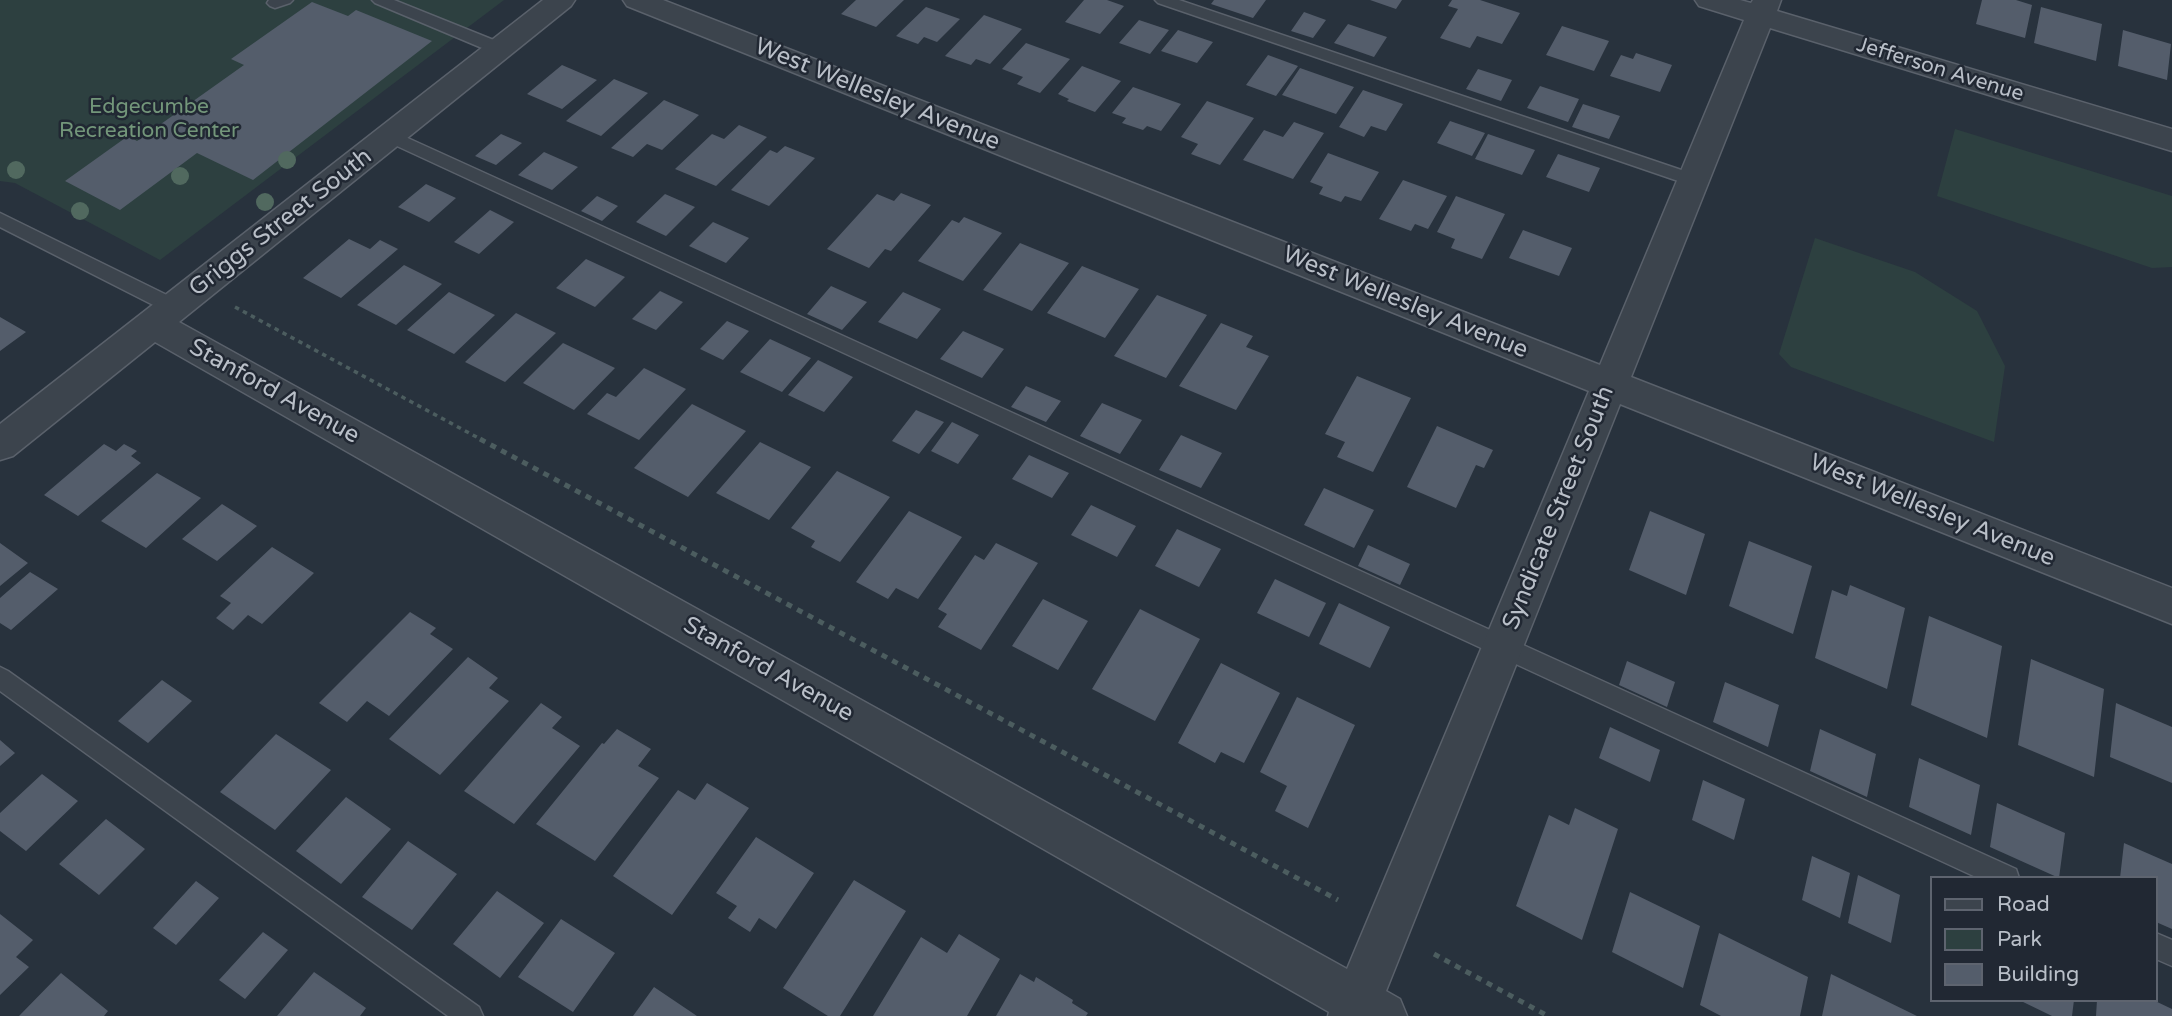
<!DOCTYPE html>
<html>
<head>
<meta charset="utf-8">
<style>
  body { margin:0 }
  #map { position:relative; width:2172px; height:1016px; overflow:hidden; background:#28323d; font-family:"Varela Round",sans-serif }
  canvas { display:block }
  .legend { position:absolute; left:1930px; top:876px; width:228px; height:126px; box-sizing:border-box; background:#212833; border:2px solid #5e646f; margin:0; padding:9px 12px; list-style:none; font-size:21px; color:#b9bfc8 }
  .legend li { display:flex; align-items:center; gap:14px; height:35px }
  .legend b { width:35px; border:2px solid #5e646f }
</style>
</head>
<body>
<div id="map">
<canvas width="2172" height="1016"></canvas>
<ul class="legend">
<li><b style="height:9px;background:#3c444d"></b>Road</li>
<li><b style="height:19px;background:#2d4040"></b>Park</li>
<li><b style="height:19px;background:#545d6b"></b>Building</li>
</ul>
</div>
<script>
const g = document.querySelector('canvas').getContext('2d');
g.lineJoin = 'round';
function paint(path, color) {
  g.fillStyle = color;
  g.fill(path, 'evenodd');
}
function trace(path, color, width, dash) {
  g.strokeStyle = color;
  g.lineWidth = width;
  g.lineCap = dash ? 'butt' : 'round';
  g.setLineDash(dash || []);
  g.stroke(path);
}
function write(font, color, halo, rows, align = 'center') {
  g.font = font + ' "Varela Round",sans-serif';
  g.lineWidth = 5;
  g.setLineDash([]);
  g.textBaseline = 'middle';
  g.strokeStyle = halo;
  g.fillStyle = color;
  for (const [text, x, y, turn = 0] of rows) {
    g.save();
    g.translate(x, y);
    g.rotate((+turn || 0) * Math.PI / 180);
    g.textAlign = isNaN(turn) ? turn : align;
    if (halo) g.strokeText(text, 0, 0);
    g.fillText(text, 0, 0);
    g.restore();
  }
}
const green = new Path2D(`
  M0,0H504L160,260L15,183L0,181Z
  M1955,129L2172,196V267L2152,268L1937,196Z
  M1815,238L1915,272L1977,311L2005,366L1994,442L1791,367L1779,354Z`);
const building = new Path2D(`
  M856,0H904L876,27L841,14Z
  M1084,0H1107L1124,6L1100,34L1065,22Z
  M1214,0H1266L1253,18L1211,4Z
  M1370,0H1402L1396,9Z
  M1452,0H1480L1520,13L1502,44L1477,36L1470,48L1440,38L1458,9L1448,6Z
  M1982,0H2016L2032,5L2025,38L1976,24Z
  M312,2L348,16L356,10L432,41L253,180L197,153L120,210L65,181L128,136L137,141L244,65L231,59Z
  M926,7L960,19L937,42L924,37L918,44L896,36Z
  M2041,7L2102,24L2096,61L2034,43Z
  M1304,12L1326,20L1313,38L1291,31Z
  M984,15L1022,29L990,64L976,59L971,65L945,56Z
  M1139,20L1169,30L1150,54L1119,43Z
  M1348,24L1387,37L1374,57L1334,43Z
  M1562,26L1609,41L1594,71L1546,55Z
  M1178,30L1213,42L1197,63L1161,51Z
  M2123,30L2171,44L2167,80L2118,66Z
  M1026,43L1070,59L1040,93L1017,84L1023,77L1002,69Z
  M1636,53L1672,65L1660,92L1610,76L1621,55L1633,59Z
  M1268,55L1298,66L1276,96L1246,85Z
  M562,65L597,80L562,109L527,94Z
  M1082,66L1121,81L1095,112L1067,101L1069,99L1058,94Z
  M1300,68L1354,87L1336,114L1282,95Z
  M1478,69L1512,80L1501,101L1466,89Z
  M614,79L648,93L601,136L566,121Z
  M1540,86L1579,99L1568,122L1527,108Z
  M1133,87L1181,104L1161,131L1147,126L1143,130L1122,123L1126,118L1112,113Z
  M1363,90L1403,104L1386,131L1371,126L1364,137L1339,127Z
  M664,100L699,115L662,150L647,144L633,157L611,148Z
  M1207,101L1254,118L1220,165L1191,154L1198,144L1181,137Z
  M1583,104L1620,116L1609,139L1572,127Z
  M1450,121L1485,133L1472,156L1437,143Z
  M1294,122L1324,133L1293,179L1243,160L1264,130L1283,137Z
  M739,125L767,137L716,186L675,169L712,134L724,139Z
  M501,134L522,143L496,165L475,156Z
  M1488,134L1535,150L1522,175L1475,159Z
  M785,146L815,158L769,206L731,190L770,150L777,153Z
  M544,152L578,167L552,190L518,175Z
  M1328,153L1379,172L1361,201L1345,196L1341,202L1319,194L1323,187L1310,182Z
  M1558,154L1600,168L1589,192L1546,177Z
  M1403,180L1447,196L1428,229L1415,224L1411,231L1379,219Z
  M426,184L456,198L429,222L398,207Z
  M901,193L931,205L891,251L885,249L869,268L827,249L877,194L894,201Z
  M665,194L695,207L666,236L636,222Z
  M597,196L618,206L602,221L581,211Z
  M1456,196L1505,214L1482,259L1451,248L1455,239L1437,232Z
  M490,210L514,222L479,254L454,242Z
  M964,217L1002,233L963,281L918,261L952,220L959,223Z
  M713,222L749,238L726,263L689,246Z
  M1523,230L1572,248L1559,276L1509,258Z
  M349,239L370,249L380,240L398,249L341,298L303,278Z
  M1020,243L1069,263L1032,311L983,290Z
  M586,259L625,277L595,307L556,288Z
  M404,265L442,284L396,325L357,305Z
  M1082,266L1139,289L1105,338L1047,313Z
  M831,286L867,302L842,330L807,314Z
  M660,291L683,302L656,330L632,319Z
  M449,292L495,315L454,354L407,330Z
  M903,292L941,309L917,339L878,322Z
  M1157,295L1207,315L1166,378L1114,356Z
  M516,313L556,333L505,382L465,362Z
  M0,317L26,332L0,351Z
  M727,321L749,331L723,360L700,349Z
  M1221,323L1253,336L1246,347L1269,356L1236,410L1179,386Z
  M963,331L1004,349L982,378L940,359Z
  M770,339L811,358L782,392L740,372Z
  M563,343L615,368L574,410L523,383Z
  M818,360L853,377L824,412L788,395Z
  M644,368L686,389L639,440L587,414L607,393L616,397Z
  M1357,376L1411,398L1373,472L1337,457L1345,442L1325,434Z
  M1026,386L1061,401L1046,422L1011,407Z
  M1102,403L1142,420L1120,454L1080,436Z
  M692,404L746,431L688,497L634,468Z
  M916,410L944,422L919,454L892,441Z
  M952,422L979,435L958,464L931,451Z
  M1437,426L1493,450L1484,468L1476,465L1456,508L1407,487Z
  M1181,435L1222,453L1201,488L1159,470Z
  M760,442L811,467L769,520L716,493Z
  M104,444L116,451L124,444L137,451L131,456L141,463L78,516L44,495Z
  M1029,455L1069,473L1052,498L1012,479Z
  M837,471L890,497L840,562L811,547L815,541L791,528Z
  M157,473L201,498L146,548L101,521Z
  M1324,488L1374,510L1354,548L1304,525Z
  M222,504L257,526L217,561L182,539Z
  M1091,505L1136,526L1117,557L1071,535Z
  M909,511L962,537L918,599L896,588L888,599L856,582Z
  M1650,511L1705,534L1686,595L1629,570Z
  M1177,529L1221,549L1199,587L1155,566Z
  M1749,541L1812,566L1793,634L1729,606Z
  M0,543L28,563L0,586Z
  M996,543L1038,563L981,650L938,627L947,614L938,609L975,555L984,560Z
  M1368,545L1410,564L1400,585L1358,566Z
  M272,547L314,573L262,624L248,615L233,630L216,618L231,603L220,596Z
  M30,572L58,589L11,630L0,623V598Z
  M1275,579L1326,603L1309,637L1257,613Z
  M1850,585L1905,608L1887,689L1815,658L1832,590L1847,596Z
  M1043,599L1088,621L1058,670L1012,646Z
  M1339,603L1390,627L1370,668L1319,644Z
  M1140,609L1200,639L1155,721L1092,689Z
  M410,612L436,628L430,634L453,649L389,716L367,701L347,722L319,703Z
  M1929,616L2002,646L1987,738L1911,705Z
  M468,657L498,678L489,688L509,701L440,775L389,739Z
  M2031,659L2104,689L2094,777L2018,745Z
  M1627,661L1675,682L1667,707L1619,685Z
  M1221,663L1280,693L1244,763L1221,752L1215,763L1178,743Z
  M162,680L192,701L148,743L118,721Z
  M1725,682L1779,705L1768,747L1713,722Z
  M1297,697L1355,725L1308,828L1275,811L1287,786L1260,772Z
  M541,703L562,717L552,728L580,746L514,824L464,791Z
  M2116,703L2172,727V783L2110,757Z
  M1610,727L1660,750L1650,782L1599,758Z
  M617,729L651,749L638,766L659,778L595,861L536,824L602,743L604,744Z
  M1820,729L1876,754L1867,797L1810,771Z
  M276,734L331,770L275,830L220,792Z
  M0,740L15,753L0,766Z
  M1919,758L1980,785L1971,835L1909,807Z
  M42,774L78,801L26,851L0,831V813Z
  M1703,780L1745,799L1734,840L1692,820Z
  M707,783L749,808L672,915L613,876L678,790L695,800Z
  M346,797L391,829L341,884L296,851Z
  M1997,803L2065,833L2059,878L1990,847Z
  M1575,808L1618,829L1582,940L1516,906L1549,815L1569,825Z
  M106,819L145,849L99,895L59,864Z
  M756,837L814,873L776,929L759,918L750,932L728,918L737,906L716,893Z
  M408,841L457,874L412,930L362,897Z
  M2124,843L2172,864V929L2156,922V878H2120Z
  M1812,856L1850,873L1840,918L1802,900Z
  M1858,875L1900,895L1891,943L1848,923Z
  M854,880L906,911L840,1016H828L783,988Z
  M196,881L219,898L176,945L153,928Z
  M497,891L544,923L500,978L453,944Z
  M1630,892L1700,926L1683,988L1612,952Z
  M0,914L33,940L16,957L29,967L0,995Z
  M561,919L615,953L573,1012L518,977Z
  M263,932L288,950L245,999L219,980Z
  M1719,933L1808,977L1800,1016H1721L1700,1005Z
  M959,934L1000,959L967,1016H873L921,937L947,953Z
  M314,972L366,1008L360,1016H277Z
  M61,973L108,1011L104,1016H19Z
  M1020,974L1034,982L1036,977L1073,1000L1072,1003L1088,1013L1086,1016H996Z
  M1831,974L1917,1016H1822Z
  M654,987L697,1016H633Z
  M2019,1000H2074L2072,1016H2052Z
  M2097,1000H2153L2172,1009V1016H2096Z`);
const pathFar1 = new Path2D(`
  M235,307L484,441`);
const path = new Path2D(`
  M480,439L1338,900
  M1434,954L1548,1016`);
const service = new Path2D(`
  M269,0H293L290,3L275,8L270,6L267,3Z
  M372,0H394L506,45L508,49L506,53H494L375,3Z
  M1155,0H1179L1699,176L1702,180L1693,186L1687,184L1158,3Z
  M390,130L2016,869L2019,878H1978L384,140L382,136Z
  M0,213L181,302L183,307L181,312H167L0,227Z
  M0,667L8,671L479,1007L483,1016H448L0,691Z
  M2156,933L2172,940V966L2156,959Z`);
const minor = new Path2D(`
  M543,0H575L571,6L179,322L1347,969L1589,391L627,6L623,0H663L1600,365L1744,20L1699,6L1695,0H1740L1751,3L1753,0H1781L1777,11L2172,129V151L1770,28L1631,377L2172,588V624L1620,404L1386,991L1400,999L1407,1016H1328L1329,1012L155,342L13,456L0,460V424Z`);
const trees = [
  [287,160],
  [16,170],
  [180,176],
  [265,202],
  [80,211]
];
const farStreetnames = [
  ["Jefferson Avenue",1940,70,17]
];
const farParknames = [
  ["Edgecumbe",149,107],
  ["Recreation Center",149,131]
];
const streetNames = [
  ["West Wellesley Avenue",877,95,22],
  ["Griggs Street South",281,223,-38],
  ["West Wellesley Avenue",1405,303,22],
  ["Stanford Avenue",274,392,29],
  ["Syndicate Street South",1559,508,-68],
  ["West Wellesley Avenue",1932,511,22],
  ["Stanford Avenue",768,670,29]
];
paint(green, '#2d4040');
paint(building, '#545d6b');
trace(service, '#5a616b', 3);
trace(minor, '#5a616b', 3);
trace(pathFar1, '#4c5d5f', 3.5, [4.5, 4.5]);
trace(path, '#4c5d5f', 5, [6, 6]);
paint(service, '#3c444d');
paint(minor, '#3c444d');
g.fillStyle = '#51695f';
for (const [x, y] of trees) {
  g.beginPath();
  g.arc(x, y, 9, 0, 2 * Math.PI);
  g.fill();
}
write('21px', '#b9bfc8', '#212833', farStreetnames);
write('21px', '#73967a', '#212833', farParknames);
write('24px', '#b9bfc8', '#212833', streetNames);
</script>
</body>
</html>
